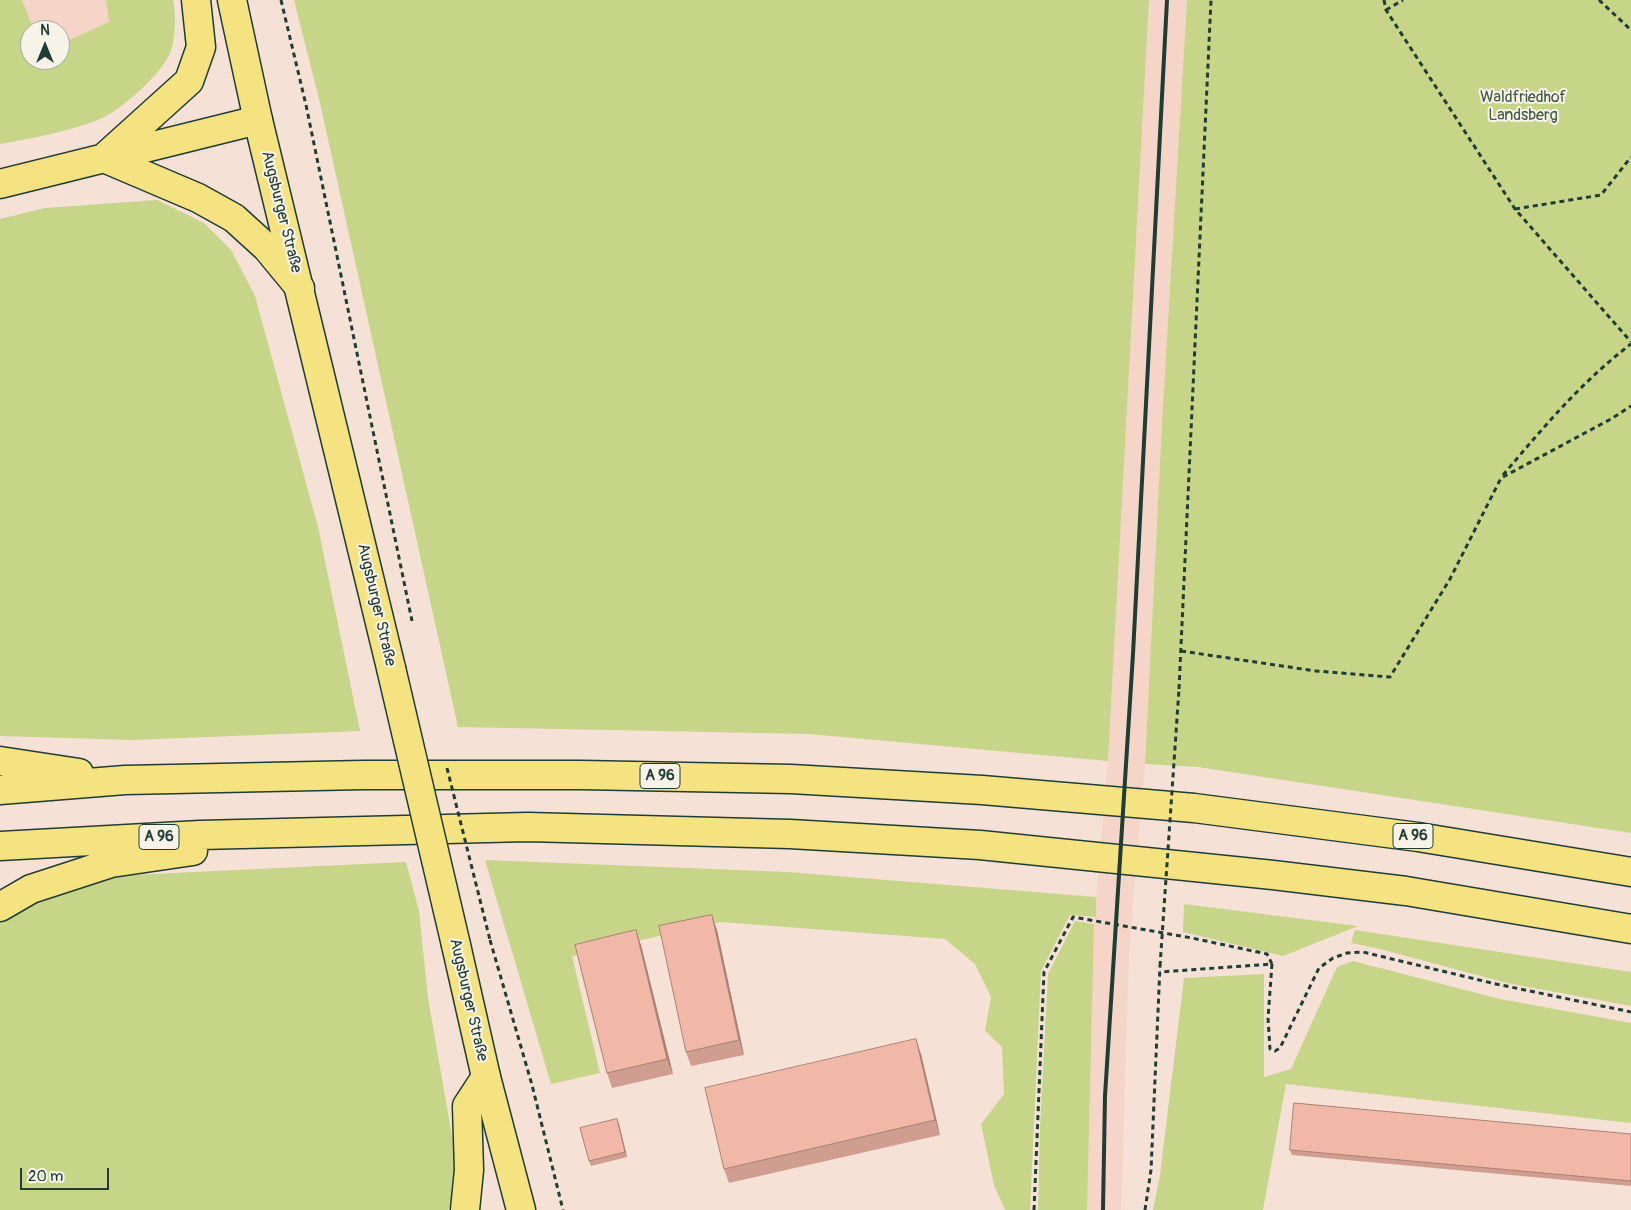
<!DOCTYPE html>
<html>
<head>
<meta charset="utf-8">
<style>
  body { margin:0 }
  #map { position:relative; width:1631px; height:1210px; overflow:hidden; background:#f5e1d5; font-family:Pangolin,sans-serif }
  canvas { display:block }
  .north { position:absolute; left:20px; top:20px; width:50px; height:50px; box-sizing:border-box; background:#f7f3e8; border:1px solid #a1aaa0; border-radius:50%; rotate:0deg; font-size:14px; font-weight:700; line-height:20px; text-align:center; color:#1f3d34 }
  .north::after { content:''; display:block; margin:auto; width:18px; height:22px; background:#1f3d34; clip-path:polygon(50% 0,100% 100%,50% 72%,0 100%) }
  .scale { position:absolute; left:20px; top:1168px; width:89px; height:22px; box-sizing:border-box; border:2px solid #1f3d34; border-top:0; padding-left:6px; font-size:15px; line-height:18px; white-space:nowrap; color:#1f3d34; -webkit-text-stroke:4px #f7f3e8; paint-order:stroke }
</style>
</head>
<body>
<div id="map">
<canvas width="1631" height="1210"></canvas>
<div class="north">N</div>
<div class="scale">20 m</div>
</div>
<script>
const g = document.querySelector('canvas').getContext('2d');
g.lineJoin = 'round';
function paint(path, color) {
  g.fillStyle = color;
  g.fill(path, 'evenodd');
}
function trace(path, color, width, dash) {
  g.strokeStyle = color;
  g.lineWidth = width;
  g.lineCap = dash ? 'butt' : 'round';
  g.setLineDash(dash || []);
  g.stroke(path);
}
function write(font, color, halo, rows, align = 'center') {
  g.font = font + ' Pangolin,sans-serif';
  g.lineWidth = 4;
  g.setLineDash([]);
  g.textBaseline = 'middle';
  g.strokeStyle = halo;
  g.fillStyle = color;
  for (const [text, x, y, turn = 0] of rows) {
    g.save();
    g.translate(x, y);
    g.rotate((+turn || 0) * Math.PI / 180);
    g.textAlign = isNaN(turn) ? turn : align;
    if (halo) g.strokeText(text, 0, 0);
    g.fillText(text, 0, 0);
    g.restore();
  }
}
const built = new Path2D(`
  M0,0H106L109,22L60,44V30H30Z
  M1149,0H1187L1162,423L1145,764L1129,953L1121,1210H1084L1094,924L1108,761Z`);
const green = new Path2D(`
  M0,0H22L34,30H30V60H60V44L109,22L106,0H173C176,14 176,40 170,53C161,75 119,112 98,120C66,132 33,138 0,144Z
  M294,0H1149L1108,761L809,734L458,727L320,103Z
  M1187,0H1631V833L1198,767L1145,764L1162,423Z
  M157,200L204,223L231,250L255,296L318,527L360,731L132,740L0,736V219L45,208Z
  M485,860L788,872L1096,897V917L1070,915L1041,971L1030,1210H1005L994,1185L981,1124L1004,1094L1002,1047L985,1031L991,997L975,964L945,939L720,922L572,956L600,1073L551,1084Z
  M406,862L419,911L428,998L458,1171L455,1200L448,1210H0V921L35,900L110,876Z
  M1184,904L1358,926L1283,956L1183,932Z
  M1075,921L1094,924L1087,1210H1038L1040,1127L1048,974Z
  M1355,930L1631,972V1006L1507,983L1380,949L1351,943Z
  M1353,961L1500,999L1631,1023V1123L1286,1084L1263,1210H1153L1160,1175L1184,978L1264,974V1077L1291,1069L1337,967Z`);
const path = new Path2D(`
  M281,0L306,105L412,621
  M1384,0L1386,10L1515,209L1631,342
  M1599,0L1631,30
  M1386,10L1403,0
  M1515,209L1601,195L1631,157
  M1503,475C1543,428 1581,382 1631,344
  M1181,651L1316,671L1390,677L1450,579L1501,478L1611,419L1631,406
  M1179,689L1211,0
  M490,940L532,1085L563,1210
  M1272,964L1268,1018L1270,1049L1275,1051L1280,1048L1319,968L1333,958L1347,953L1363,952L1496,984L1631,1012
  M1034,1210L1044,972L1073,917L1192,938L1267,954L1272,964L1160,972
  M1145,1210L1151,1170L1160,966`);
const major = new Path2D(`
  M232,0L258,120L391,668
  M456,945L486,1077L521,1210`);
const highway = new Path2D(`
  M107,155L189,81L201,47L196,0
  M104,158L198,198L234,218L267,248L300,288
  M0,184L258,120
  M0,761L79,773
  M0,790L125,780L363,775H581L791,779L982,790L1194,808L1418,837L1631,872
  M0,846L200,835L528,827L790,834L980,845L1273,875L1406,891L1631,929
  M0,907L31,889L111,863L193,851
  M465,1210L469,1170L467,1106L486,1077`);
const rail = new Path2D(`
  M1103,1210L1105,1096L1133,654L1167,0`);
const pathBridge = new Path2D(`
  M447,768L490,940
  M1160,966L1179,689`);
const majorBridge = new Path2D(`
  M391,668L456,945`);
const wall = new Path2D(`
  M717,930L744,1055L691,1066L686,1052Z
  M641,945L673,1074L612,1088L607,1073Z
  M921,1054L940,1135L729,1183L724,1169Z
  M619,1124L627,1157L591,1166L589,1161Z
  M1631,1134V1186L1292,1155L1290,1150Z`);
const shadedWall = new Path2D(`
  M712,915L717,930L744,1055L739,1040Z
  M636,930L641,945L673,1074L667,1059Z
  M916,1039L921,1054L940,1135L935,1120Z
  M617,1119L619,1124L627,1157L625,1152Z`);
const building = new Path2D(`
  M712,915L739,1040L686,1052L659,926Z
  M636,930L667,1059L607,1073L575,945Z
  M916,1039L935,1120L724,1169L705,1088Z
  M1294,1103L1631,1134V1181L1290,1150Z
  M617,1119L625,1152L589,1161L580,1128Z`);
const shields = [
  [660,776,40],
  [1413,836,40],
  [159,837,40]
];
const shieldNames = [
  ["A 96",660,776],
  ["A 96",1413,836],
  ["A 96",159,837]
];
const parkNames = [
  ["Waldfriedhof",1523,98],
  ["Landsberg",1523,116]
];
const streetNames = [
  ["Augsburger Straße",281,212,76],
  ["Augsburger Straße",376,605,77],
  ["Augsburger Straße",468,1000,77]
];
paint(built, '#f4d5c8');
paint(green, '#c7d589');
trace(major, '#1f3d34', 31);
trace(highway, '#1f3d34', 31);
trace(path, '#1f3d34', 3, [5, 4]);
trace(major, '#f5e382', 28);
trace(highway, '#f5e382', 28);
trace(rail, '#1f3d34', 4);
trace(majorBridge, '#1f3d34', 31, []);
trace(pathBridge, '#1f3d34', 3, [5, 4]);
trace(majorBridge, '#f5e382', 28);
paint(wall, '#cf9e90');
paint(shadedWall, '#a98176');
paint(building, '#f1b8a8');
trace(building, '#a98176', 1);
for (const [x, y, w] of shields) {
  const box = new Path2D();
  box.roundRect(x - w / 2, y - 12.5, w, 25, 4);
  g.fillStyle = '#f7f3e8';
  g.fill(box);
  trace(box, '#1f3d34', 1);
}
write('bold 15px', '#1f3d34', null, shieldNames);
write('16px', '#415b45', '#f7f3e8', parkNames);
write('16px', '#1f3d34', '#f7f3e8', streetNames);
</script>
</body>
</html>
